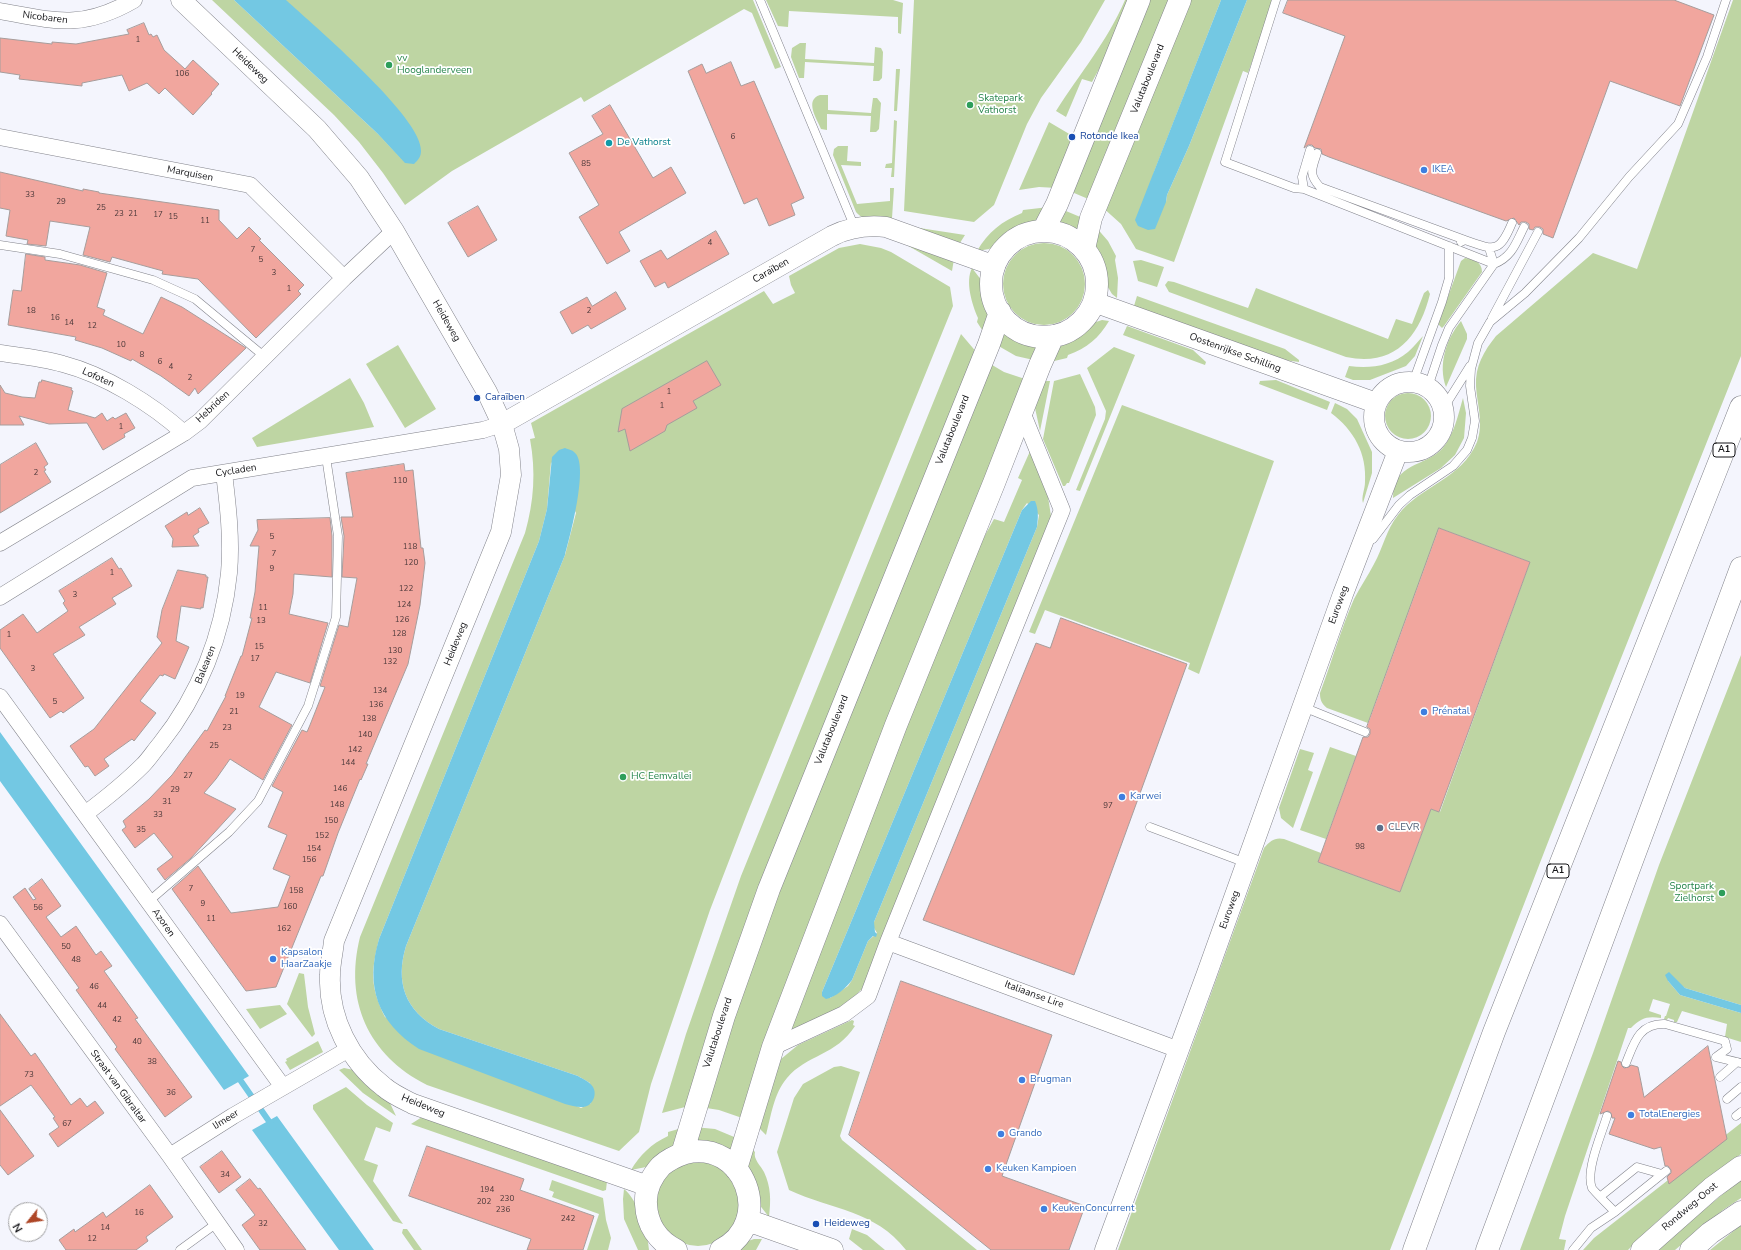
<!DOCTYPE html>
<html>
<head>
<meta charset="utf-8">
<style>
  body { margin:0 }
  #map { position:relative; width:1741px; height:1250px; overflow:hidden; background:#f4f5fd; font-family:"Nunito Sans",sans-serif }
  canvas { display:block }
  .north { position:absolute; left:8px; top:1202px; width:40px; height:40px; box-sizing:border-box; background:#fff; border:1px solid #a1a1a3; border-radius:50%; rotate:240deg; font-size:11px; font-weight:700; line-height:16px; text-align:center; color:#151518 }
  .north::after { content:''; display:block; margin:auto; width:14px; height:18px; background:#ae4626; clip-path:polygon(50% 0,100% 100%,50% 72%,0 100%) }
</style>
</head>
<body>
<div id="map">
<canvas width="1741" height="1250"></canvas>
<div class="north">N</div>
</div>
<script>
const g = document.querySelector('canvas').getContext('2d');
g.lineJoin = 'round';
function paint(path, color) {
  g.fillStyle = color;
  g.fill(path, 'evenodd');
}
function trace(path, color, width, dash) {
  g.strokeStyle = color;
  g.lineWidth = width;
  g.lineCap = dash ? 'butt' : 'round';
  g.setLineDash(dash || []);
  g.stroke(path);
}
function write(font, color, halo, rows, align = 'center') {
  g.font = font + ' "Nunito Sans",sans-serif';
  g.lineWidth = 3.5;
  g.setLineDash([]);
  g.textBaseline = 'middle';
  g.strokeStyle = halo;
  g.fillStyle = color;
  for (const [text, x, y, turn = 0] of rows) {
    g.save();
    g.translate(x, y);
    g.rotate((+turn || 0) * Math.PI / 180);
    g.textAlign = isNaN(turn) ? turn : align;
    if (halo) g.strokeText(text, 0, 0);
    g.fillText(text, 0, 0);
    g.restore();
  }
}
const green = new Path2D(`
  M212,0H234L378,134L405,163L255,0H753L781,67L775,69L752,13L744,9L584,102L581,97L452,171L405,205L383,173L359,142L334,115Z
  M766,0H893L903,3L901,34L898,33V17L789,11L788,27L778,26Z
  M914,0H1105L1081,42L1041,98L1027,124L994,205L974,222L904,211Z
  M1125,0H1133L1123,25L1092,82L1082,79L1066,117L1056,111C1080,73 1107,42 1125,0Z
  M1144,0H1174L1093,201L1067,190Z
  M1185,0H1221L1154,172L1153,177L1166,202L1167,195L1189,146L1247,0H1274L1248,73L1243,71L1174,262L1136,249L1121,224L1101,206Z
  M1733,0H1741V356L1550,837L1390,1250H1118L1264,848C1270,841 1275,837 1284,839L1321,853L1318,862L1400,892L1431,809L1440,812L1530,562L1439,528L1368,723L1327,708C1321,703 1320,699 1320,693C1332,661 1341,629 1354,599C1360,587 1368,576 1374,564C1383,548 1386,530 1398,515C1420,486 1462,479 1477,442C1484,423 1477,405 1476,386C1475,366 1484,351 1496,336L1593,253L1637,269Z
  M800,43H806L805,59L874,63L875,47L881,48L883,52L882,78L879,81H873L874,66L805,62L804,78H799L791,57L792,48Z
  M896,69H900L897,111H894Z
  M820,95H828V110L871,113L873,98H877L881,103L879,129L876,132H870L871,116L827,114V130L821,129C817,119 804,100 820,95Z
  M894,120L897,121L894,177H891L892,168H885L886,164L892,163Z
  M1049,122L1071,135L1065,168L1057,188L1039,187L1019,190Z
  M838,146H848L847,161L861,162V166L841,165L857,204L890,201V188H894L892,218C879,219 865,223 856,212L833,155L834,149Z
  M1049,207L1036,223L1017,231L998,245L989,249L977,251C988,232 1002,221 1022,213L1023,210Z
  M1066,211L1085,219L1077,233L1057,226Z
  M1095,226L1108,241L1116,256L1115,260L1118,278L1117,298L1112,294L1106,284L1093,247Z
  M913,227L965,235L958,246Z
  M1003 284a41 41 0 1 1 82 0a41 41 0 1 1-82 0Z
  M860,244L881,248L891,252L950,287L953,306L747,814L710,910L651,1084L639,1132L619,1151L427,1085C368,1055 344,1001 360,937L525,533C534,501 536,472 530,439L535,438L531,423L764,291L773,304L795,293L791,285L789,276L839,248ZM551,462L576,513L565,555L406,946C395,982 405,1011 439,1029L578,1076L590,1083L591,1103L581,1108L385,1017C370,986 371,972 379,939L539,541L547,509Z
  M905,244L954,259L952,271Z
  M1465,258C1474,259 1482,262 1482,272L1444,326L1442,328L1438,324L1461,261Z
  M1141,260L1164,267L1157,287L1138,281L1133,261Z
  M972,268L982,281L990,310L984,333L977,322L978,318C972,304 965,282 972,268Z
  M1168,281L1174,282L1248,308L1256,288L1388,339L1396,319L1412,324L1424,293L1428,290L1430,294C1419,338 1394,367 1346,357L1169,292L1165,285Z
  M1137,296L1285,349L1299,360V362L1284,360L1134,306Z
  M1102,320L1109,321C1099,338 1087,348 1068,355L1067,358L1050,362L1061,344L1064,341L1090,324Z
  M1461,321L1467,334V339L1446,387C1438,365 1446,339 1461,321Z
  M1127,326L1193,350L1206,362L1205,365L1123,335Z
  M1004,330L1023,340L1038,343V361L1016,356L995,344Z
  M961,334L978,354L689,1106L662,1113L686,1034L741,876Z
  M1423,336L1415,356L1406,366L1370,380H1353L1345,377L1349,366C1370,369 1391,366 1408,352C1414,347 1418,341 1423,336Z
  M398,345L436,409L405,428L366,364Z
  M1114,347L1135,355L1080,491L1076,490L1105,419L1106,411L1087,368Z
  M987,362L1004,372L1025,379L745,1119L719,1110L700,1107L715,1057Z
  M1080,374L1095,407L1096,415L1069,483H1067L1065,486H1063L1043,439L1054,381Z
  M350,378L364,403L374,427L257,447L252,438Z
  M1276,380L1330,402L1327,410L1259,384L1260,381Z
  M1042,381H1050L1040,431L1035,408Z
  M1385 416a23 23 0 1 1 46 0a23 23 0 1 1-46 0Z
  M1463,398L1466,413L1464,438L1455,455L1441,468L1393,498C1393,462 1425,467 1442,449C1454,435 1458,415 1463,398Z
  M1335,403L1347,409L1357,419L1372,452V473L1363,503C1361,497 1365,489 1365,482C1367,454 1354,430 1331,413Z
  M1122,405L1274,461L1199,674L1188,669L1190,663L1045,610L1035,634L1029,632Z
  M1031,449L1046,484L1051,516L1053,518L862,989L841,1009L799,1028L786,1030L964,573L994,519L1004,522L1022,480L1018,478ZM1027,503L1039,515L1037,527L874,922V928L877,933L868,941L852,980L848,986L830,998L822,992L1022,510Z
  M1741,655V1005L1685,988L1677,982L1668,981L1680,995L1741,1013V1042L1725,1037L1727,1024L1682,1011L1677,1022H1674V1020L1668,1018L1667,1020L1664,1019L1665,1016H1666L1670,1004L1653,999L1649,1011L1661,1015V1018C1647,1016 1641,1018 1631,1028H1628L1565,1216L1559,1239L1566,1240L1564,1250H1520L1593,1053L1659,865Z
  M1330,747L1356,756L1326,839L1300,830Z
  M1300,749L1314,753L1308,770L1313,772L1293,828L1281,818L1279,808Z
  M299,973L304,974L308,1007L315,1034L312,1037L287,1004Z
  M280,1005L287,1014L260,1029L246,1009Z
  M852,1020L854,1021L853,1025L855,1026C837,1055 806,1055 787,1078C774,1093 771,1116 766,1135L755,1124L781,1059L798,1045Z
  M318,1041L323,1052L290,1070L285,1062L287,1061L286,1059Z
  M841,1066L860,1072L840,1136L842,1140L977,1250H906C875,1210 832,1210 789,1190L777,1152L794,1098L803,1084L834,1067Z
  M344,1068L354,1070L391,1101L390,1103L396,1116L363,1093L339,1070Z
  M346,1087L367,1105L393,1123L390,1132L376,1127L364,1160L378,1165L373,1181L403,1224L393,1221L313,1109V1105Z
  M422,1117L607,1181L606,1190L603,1191L411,1124Z
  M1741,1123V1154C1701,1184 1662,1214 1628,1250H1583L1594,1238Z
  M694,1127L715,1129L739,1139L736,1151L695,1144Z
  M682,1128L675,1145L646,1167L631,1170C640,1155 651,1144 668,1136V1132Z
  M749,1146L755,1152C753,1159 761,1166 764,1172C771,1187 771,1200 769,1217L758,1203L747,1166Z
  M656 1204a42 42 0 1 1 84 0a42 42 0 1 1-84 0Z
  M1741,1179V1198L1723,1210L1675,1250H1659L1676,1233Z
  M552,1180L603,1198L606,1220L611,1238L608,1250H587L599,1214L552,1197L554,1192L549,1190Z
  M624,1189C638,1200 648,1233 649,1250H638L624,1219L623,1199Z
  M1741,1225V1250H1710Z
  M403,1229H407L422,1250H414L402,1233Z
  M852,1229L867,1235L885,1250H863L849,1239Z
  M754,1239H762L756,1250H735L745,1242Z`);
const water = new Path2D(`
  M234,0H286C312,24 423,118 421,151C421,157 418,160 414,164L405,163L378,134Z
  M1221,0H1247L1189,146L1167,195L1166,202L1155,229L1148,230L1138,226L1135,220Z
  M565,448C570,450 573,450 576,454C588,469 570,537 565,555L406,946C395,982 405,1011 439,1029L578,1076C583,1079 590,1082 593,1087C598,1096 591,1108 581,1107C576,1107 570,1105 565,1104L419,1049C377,1022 365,986 379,939L539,541L547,509L552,457L559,450Z
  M1031,501H1035C1039,511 1038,518 1037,527L874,922L875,932L877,934L876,937L873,936L868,941L852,980C846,988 836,997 826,999L822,996V992L1022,510Z
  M0,732L249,1076L224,1090L0,781Z
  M1669,972L1685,988L1741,1005V1013L1680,995L1668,981L1665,975Z
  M277,1116L374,1250H339L252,1130Z`);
const stream = new Path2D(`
  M236,1074L273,1127`);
const building = new Path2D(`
  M1288,0H1674L1714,15L1680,106L1610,81L1553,238L1543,234V229L1540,227H1535L1533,230L1529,229V224L1526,222H1521L1519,225L1514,218L1506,221L1329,157L1322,154L1321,149L1315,148L1312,145H1308L1304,148L1345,36L1283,13Z
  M144,23L149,35L151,34L153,37L157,35L164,50L185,69L193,60L219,84L211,93L212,94L193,115L165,88L159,94L147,83L129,91L122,75L82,83V86L19,79L20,75L0,72V38L52,44V42L76,44L129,34L127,30Z
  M731,62L741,86L754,81L804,198L791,204L795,215L769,226L757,198L744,204L688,71L702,64L706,73Z
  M610,105L653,178L671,167L686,193L619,232L630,251L607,264L579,217L599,205L569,153L603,134L592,116Z
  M0,172L83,191V189L99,192V193L219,210V220L237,239L249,227L261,239L259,240L304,285L298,291L301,294L256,338L198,279L162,274L163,271L112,257L110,262L83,255L90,227L50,221L46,246L27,244L28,240L6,236L10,210L0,208Z
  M478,206L497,240L468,257L448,223Z
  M716,231L729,254L668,288L665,282L655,287L640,261L661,250L667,259Z
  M26,254L45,257V260L80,265L107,273L97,307L105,310L103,315L143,334L161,297L182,307L246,348L198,394L195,388L189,396L161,376L132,359L131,361L102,348L75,340L76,337L8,325L13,290L21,291Z
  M616,292L626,309L591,329L588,325L572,334L560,312L587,297L592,306Z
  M707,361L721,385L693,401L697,408L667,425L665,431L630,451L625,429L618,432L622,409Z
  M42,380L72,388L71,390L73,391L68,410L95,418L102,413L107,421L113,417L115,419L126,413L135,428L124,434L125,437L103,450L87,423L49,424L19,416L24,425H0V385L5,393L22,397L35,398L39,382H41Z
  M36,443L48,464L44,467L46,470L44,471L51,482L0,513V465Z
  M404,464L405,471L413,470L421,548H423L425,563L420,605L408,664L366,764H368L361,780L360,779L338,833L323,876H321L276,987L246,991L172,889L198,866L231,913L278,907L290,876L273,869L287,835L268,827L283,792L272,786L302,730L307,732L310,725L325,687L320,686L339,625L348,627L357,578L342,577L344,536L341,517H353L346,473Z
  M200,508L209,523L198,529L199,532L193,536L199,546L172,547L173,539L165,526L187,512L188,515Z
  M330,518L332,536V577L294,574L293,594L289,614L328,623L310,683L276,672L259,707L292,725L263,780L230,759L216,779L204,793L236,809L191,858L165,880L157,869L173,857L154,833L135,848L122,830L126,827L123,821L149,799L172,775L205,730L207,731L226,696H225L241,656H242L252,618H250L255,592L259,546H250L258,530L257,520Z
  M1439,528L1530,562L1439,812L1431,809L1400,892L1318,862L1363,737H1368L1370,734V729L1367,727Z
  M112,558L119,569L121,568L132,586L112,598L116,604L79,627L85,635L53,654L84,698L63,713L61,711L50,718L0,648V630L23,614L37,633L68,611L63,603L65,601L59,591Z
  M178,570L206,575V577H208L203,608L201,607V609L181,606L176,641L189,647L175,679L164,674L163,676L160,675L140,701L156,713L134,741L132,739L104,759L109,766L95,776L88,766L85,767L70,746L94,729L162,643L157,637L162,610Z
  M1061,618L1187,664L1074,975L923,920L1036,643L1050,648Z
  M42,879L61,906L46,917L61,937L76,926L96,955L101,951L112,966L104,971L138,1018L135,1019L192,1097L165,1117L115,1049L117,1047L76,990L79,988L13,897L25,888L33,900L36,899L29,889Z
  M901,981L1052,1035L1002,1176L1085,1206L1069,1250H991L849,1135Z
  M0,1014L31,1056L35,1053L71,1105L80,1098L87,1107L95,1101L104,1113L58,1147L49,1134L59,1127L53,1118L55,1117L31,1085L0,1106Z
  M1708,1046L1727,1139L1669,1184L1667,1177L1671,1173V1170L1668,1166H1665L1661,1147L1654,1149L1609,1134L1615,1118H1612L1611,1113L1608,1111L1600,1114L1618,1061L1621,1062L1622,1066L1624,1068L1629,1067L1631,1065L1638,1067L1644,1097Z
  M0,1110L34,1156L8,1175L0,1165Z
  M427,1146L524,1179L520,1190L594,1216L583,1250H527L531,1239L409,1196Z
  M222,1151L241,1177L219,1193L200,1167Z
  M250,1179L258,1189L260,1188L306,1250H260L242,1225L255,1215L236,1190Z
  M150,1185L173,1217L146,1237L148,1241L136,1250H66L59,1240L74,1229L75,1232L103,1212L106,1217Z`);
const service = new Path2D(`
  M760,0L855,228
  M1276,0L1225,162L1294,188L1304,189L1494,264C1512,257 1516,243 1524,227
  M1317,153C1312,169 1308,174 1320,187L1465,240
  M1304,189L1302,177L1310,150
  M1461,242L1465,240C1494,250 1499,254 1512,223
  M0,245L60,254L153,280L195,299L265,357
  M1492,318L1538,232
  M1413,382L1442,302L1449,278V246
  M1428,387L1442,345L1449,328L1494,264L1489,248
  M1443,409L1470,366
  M1373,539L1399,505L1410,495L1453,466L1467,450L1472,438L1475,421L1470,386L1471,369L1478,343L1490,322L1525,293L1579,238L1629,177L1678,124L1707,57L1726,0
  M1303,707L1365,732
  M1150,827L1246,863
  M148,902L229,832L258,801L308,706L336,617L338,536L326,457
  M1716,1057L1741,1063
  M1626,1063C1634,1043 1639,1023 1665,1024L1725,1041L1727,1049L1716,1057
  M1720,1077L1737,1062
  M1727,1099L1741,1087
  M1607,1116C1602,1133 1585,1171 1592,1188C1593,1190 1611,1208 1615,1212
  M1736,1116L1741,1112
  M1601,1196L1637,1167L1662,1174
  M180,1250L217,1223
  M1573,1250L1591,1228L1615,1212L1666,1171`);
const minor = new Path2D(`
  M0,11C55,21 82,30 134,0
  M0,137L250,185L344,278
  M0,353C21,356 42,358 63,364C105,375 152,404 184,433
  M0,543L184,433L200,421L344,278L394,231
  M0,597L192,478L483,430L502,424
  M0,697L283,1087
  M85,814C105,799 125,783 143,765C149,759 154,751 160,744C199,695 223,635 229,573C232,540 228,506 224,473
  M0,924L170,1156L236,1250
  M888,942L1179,1050
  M773,1047L844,1014L868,996L888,942L1062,510L1022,412
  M170,1156L233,1116L349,1049`);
const tertiary = new Path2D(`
  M181,0L317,129L359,178L394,231L487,392L502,424L509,449L511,475L501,532L334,941C333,952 330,964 330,975C328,1018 350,1061 384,1087C392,1094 403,1099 413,1104L648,1186
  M1094,302L1376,403
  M1374 417a35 35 0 1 1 70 0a35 35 0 1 1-70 0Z
  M502,424L832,236C850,227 867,225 886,227L995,266
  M1105,1250L1206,976L1343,594L1398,451`);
const secondary = new Path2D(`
  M1043,231L1057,204L1139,0
  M991 284a53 53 0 1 1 106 0a53 53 0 1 1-106 0Z
  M1084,249L1091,218L1180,0
  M682,1154L724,1016L769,889L989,344L1000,312
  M736,1169L773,1047L896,725L994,483L1040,365L1053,336
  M747,1220L832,1250
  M676,1250C658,1241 647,1225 646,1204C645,1189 651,1177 661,1166C668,1160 676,1156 685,1153C744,1138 776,1222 721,1250`);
const primary = new Path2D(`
  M1642,1250L1712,1188L1741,1167
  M1691,1250L1710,1233L1741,1212`);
const motorway = new Path2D(`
  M1414,1250L1494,1032L1741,407
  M1487,1250L1741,568`);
const markers = [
  [389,65,4,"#2e9e5b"],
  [970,105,4,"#2e9e5b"],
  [1072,137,4,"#1a4fb4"],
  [609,143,4,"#0f9aa8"],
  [1424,170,4,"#3f7fe0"],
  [477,398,4,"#1a4fb4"],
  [1424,712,4,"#3f7fe0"],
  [623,777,4,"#2e9e5b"],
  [1122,797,4,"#3f7fe0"],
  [1380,828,4,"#5c6f8a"],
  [1722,893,4,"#2e9e5b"],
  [273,959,4,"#3f7fe0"],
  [1022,1080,4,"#3f7fe0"],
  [1631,1115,4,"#3f7fe0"],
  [1001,1134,4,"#3f7fe0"],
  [988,1169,4,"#3f7fe0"],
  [1044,1209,4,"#3f7fe0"],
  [816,1224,4,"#1a4fb4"]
];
const numberNames = [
  ["1",138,40],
  ["106",182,74],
  ["6",733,137],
  ["85",586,164],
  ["33",30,195],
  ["29",61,202],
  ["25",101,208],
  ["23",119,214],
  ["21",133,214],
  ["17",158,215],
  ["15",173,217],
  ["11",205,221],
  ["4",710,243],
  ["7",253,250],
  ["5",261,260],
  ["3",274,273],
  ["1",289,289],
  ["18",31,311],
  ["2",589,311],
  ["16",55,318],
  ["14",69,323],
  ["12",92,326],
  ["10",121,345],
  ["8",142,355],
  ["6",160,362],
  ["4",171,367],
  ["2",190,378],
  ["1",669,392],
  ["1",662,406],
  ["1",121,427],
  ["2",36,473],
  ["110",400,481],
  ["5",272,537],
  ["118",410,547],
  ["7",274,554],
  ["120",411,563],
  ["9",272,569],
  ["1",112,573],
  ["122",406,589],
  ["3",75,595],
  ["124",404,605],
  ["11",263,608],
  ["126",402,620],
  ["13",261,621],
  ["128",399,634],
  ["1",9,635],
  ["15",259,647],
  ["130",395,651],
  ["17",255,659],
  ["132",390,662],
  ["3",33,669],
  ["134",380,691],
  ["19",240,696],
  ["5",55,702],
  ["136",376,705],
  ["21",234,712],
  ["138",369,719],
  ["23",227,728],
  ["140",365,735],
  ["25",214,746],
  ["142",355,750],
  ["144",348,763],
  ["27",188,776],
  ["146",340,789],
  ["29",175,790],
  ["31",167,802],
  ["148",337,805],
  ["97",1108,806],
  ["33",158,815],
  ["150",331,821],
  ["35",141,830],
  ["152",322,836],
  ["98",1360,847],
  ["154",314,849],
  ["156",309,860],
  ["7",191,889],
  ["158",296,891],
  ["9",203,904],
  ["160",290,907],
  ["56",38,908],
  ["11",211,919],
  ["162",284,929],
  ["50",66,947],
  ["48",76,960],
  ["46",94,987],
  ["44",102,1006],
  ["42",117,1020],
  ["40",137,1042],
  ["38",152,1062],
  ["73",29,1075],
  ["36",171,1093],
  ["67",67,1124],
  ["34",225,1175],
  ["194",487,1190],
  ["230",507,1199],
  ["202",484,1202],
  ["236",503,1210],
  ["16",139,1213],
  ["242",568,1219],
  ["32",263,1224],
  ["14",105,1228],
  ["12",92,1239]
];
const shields = [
  [1724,450,22],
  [1558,871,22]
];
const shieldNames = [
  ["A1",1724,450],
  ["A1",1558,871]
];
const streetNames = [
  ["Nicobaren",45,18,7],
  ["Heideweg",250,66,44],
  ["Valutaboulevard",1148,79,-68],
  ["Marquisen",190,174,11],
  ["Caraïben",771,271,-30],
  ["Heideweg",446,321,60],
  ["Oostenrijkse Schilling",1235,353,20],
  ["Lofoten",98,378,24],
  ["Hebriden",213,407,-43],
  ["Valutaboulevard",953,430,-68],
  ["Cycladen",236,471,-9],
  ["Euroweg",1339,605,-70],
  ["Heideweg",456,644,-68],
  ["Balearen",206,665,-68],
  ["Valutaboulevard",832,730,-68],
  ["Euroweg",1230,910,-70],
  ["Azoren",163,923,54],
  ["Italiaanse Lire",1034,995,20],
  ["Valutaboulevard",718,1033,-72],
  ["Straat van Gibraltar",118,1087,54],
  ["Heideweg",423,1106,22],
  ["IJmeer",226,1120,-32],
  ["Rondweg-Oost",1690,1207,-40]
];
const leisureNames = [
  ["vv",397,59],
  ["Hooglanderveen",397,71],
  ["Skatepark",978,99],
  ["Vathorst",978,111],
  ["HC Eemvallei",631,777],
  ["Sportpark",1714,887,"right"],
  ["Zielhorst",1714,899,"right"]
];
const transitNames = [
  ["Rotonde Ikea",1080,137],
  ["Caraïben",485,398],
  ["Heideweg",824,1224]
];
const cultureNames = [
  ["De Vathorst",617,143]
];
const shopNames = [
  ["IKEA",1432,170],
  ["Prénatal",1432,712],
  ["Karwei",1130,797],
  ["Kapsalon",281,953],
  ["HaarZaakje",281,965],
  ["Brugman",1030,1080],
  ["TotalEnergies",1639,1115],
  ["Grando",1009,1134],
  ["Keuken Kampioen",996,1169],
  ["KeukenConcurrent",1052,1209]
];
const serviceNames = [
  ["CLEVR",1388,828]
];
paint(green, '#bed5a3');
paint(water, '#73c8e3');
trace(stream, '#73c8e3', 6);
paint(building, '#f1a69e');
trace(building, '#a69d9c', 1);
trace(service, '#82838b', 9);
trace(minor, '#82838b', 17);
trace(tertiary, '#82838b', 21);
trace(secondary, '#82838b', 23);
trace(primary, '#82838b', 23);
trace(motorway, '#82838b', 23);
trace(service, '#fff', 8);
trace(minor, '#fff', 16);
trace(tertiary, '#fff', 20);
trace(secondary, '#fff', 22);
trace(primary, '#fff', 22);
trace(motorway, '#fff', 22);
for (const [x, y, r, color] of markers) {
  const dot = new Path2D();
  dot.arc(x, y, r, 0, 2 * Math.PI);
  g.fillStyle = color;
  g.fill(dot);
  trace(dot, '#fff', 1.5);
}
write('8px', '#4c393a', null, numberNames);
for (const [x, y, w] of shields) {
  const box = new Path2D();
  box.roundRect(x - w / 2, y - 7, w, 14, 3);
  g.fillStyle = '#fff';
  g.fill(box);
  trace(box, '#151518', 1);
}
write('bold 9px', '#151518', null, shieldNames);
write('10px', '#151518', '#fff', streetNames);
write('10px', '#27864d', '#fff', leisureNames, 'left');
write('10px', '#164399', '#fff', transitNames, 'left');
write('10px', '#0d838f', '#fff', cultureNames, 'left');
write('10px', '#366cbe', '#fff', shopNames, 'left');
write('10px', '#4e5e75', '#fff', serviceNames, 'left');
</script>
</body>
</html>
